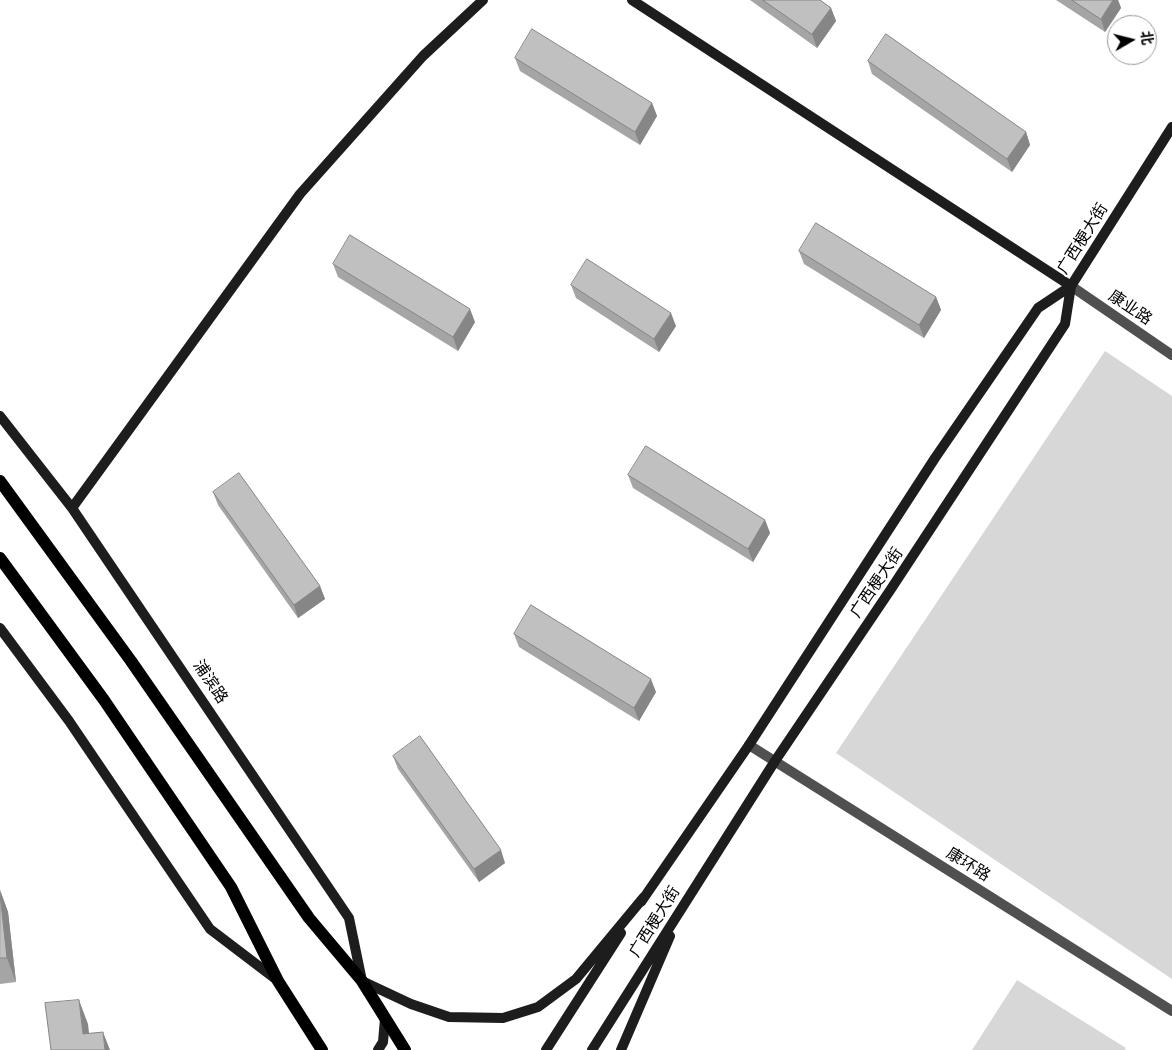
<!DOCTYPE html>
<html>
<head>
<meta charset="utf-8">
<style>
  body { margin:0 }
  #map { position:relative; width:1172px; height:1050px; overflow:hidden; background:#fff; font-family:"Fira Sans Condensed","Noto Sans SC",sans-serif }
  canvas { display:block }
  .north { position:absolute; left:1107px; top:15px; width:50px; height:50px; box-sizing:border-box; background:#fff; border:1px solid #999; border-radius:50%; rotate:82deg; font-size:14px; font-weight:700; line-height:20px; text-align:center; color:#000 }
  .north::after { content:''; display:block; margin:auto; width:18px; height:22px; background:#000; clip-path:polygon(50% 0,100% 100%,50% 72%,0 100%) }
</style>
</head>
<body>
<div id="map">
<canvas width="1172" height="1050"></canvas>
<div class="north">北</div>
</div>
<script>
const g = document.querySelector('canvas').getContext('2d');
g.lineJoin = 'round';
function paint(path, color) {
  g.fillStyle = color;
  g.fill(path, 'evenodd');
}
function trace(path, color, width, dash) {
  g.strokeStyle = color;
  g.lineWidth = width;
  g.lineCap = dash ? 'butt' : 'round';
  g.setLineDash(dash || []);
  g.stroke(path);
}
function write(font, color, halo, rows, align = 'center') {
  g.font = font + ' "Fira Sans Condensed","Noto Sans SC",sans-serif';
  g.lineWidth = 4;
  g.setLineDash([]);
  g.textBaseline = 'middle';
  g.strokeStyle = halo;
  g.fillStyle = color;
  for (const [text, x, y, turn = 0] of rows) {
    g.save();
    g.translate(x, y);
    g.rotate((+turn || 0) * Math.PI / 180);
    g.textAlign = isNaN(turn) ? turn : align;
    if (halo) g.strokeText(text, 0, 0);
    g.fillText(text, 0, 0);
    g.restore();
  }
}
const green = new Path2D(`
  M1105,351L1172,396V979L836,753Z
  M1017,980L1126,1048L1125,1050H972Z`);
const street = new Path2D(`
  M1071,286L1172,355
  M749,745L1172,1011`);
const secondary = new Path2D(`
  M632,0L1071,286
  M0,416L72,508L349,918L362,981L411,1004L449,1017L503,1018L538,1007L576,979L644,897
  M72,508L300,194L423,56L483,0
  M0,628L69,721L210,929L277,980
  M641,902L749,745L935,458L1038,308L1071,286
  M378,1050L383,1042L385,1019
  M546,1050L621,933
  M592,1050L775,761L891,589L1065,324L1071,286L1172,127
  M621,1050L670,936`);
const primary = new Path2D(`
  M0,481L131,661L309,918L362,981L405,1050
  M0,558L104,700L231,887L278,981L322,1050`);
const wall = new Path2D(`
  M750,0H820L831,8L836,21L817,48Z
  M1056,0H1118L1121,8L1105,32Z
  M515,58L652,103L657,116L640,145L520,71Z
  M868,61L1026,132L1030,145L1012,172L872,74Z
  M799,251L936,297L941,310L924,338L804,264Z
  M333,264L475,322L458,351L338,277Z
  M571,285L676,326L659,352L576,298Z
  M628,475L765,520L770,533L753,562L633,488Z
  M213,492L320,586L325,599L298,618L218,505Z
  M514,634L656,692L639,721L519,647Z
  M393,756L505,863L479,882L398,769Z
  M0,890L8,912L16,982L0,984Z`);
const shadedWall = new Path2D(`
  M1113,0H1118L1121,8L1105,32L1101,19Z
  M831,8L836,21L817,48L812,34Z
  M652,103L657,116L640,145L635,132Z
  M1026,132L1030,145L1012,172L1007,159Z
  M936,297L941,310L924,338L919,325Z
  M470,309L475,322L458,351L453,337Z
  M671,313L676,326L659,352L654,339Z
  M765,520L770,533L753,562L748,549Z
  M320,586L325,599L298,618L294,605Z
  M651,679L656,692L639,721L634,708Z
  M501,850L505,863L479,882L474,869Z
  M0,890L8,912L16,982L7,958Z
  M79,1000L88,1024L91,1050L83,1034Z
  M103,1032L110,1050H105Z`);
const building = new Path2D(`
  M763,0H820L831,8L812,34Z
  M1072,0H1113L1101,19Z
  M532,29L652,103L635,132L515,58Z
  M886,34L1026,132L1007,159L868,61Z
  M816,223L936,297L919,325L799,251Z
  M350,235L470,309L453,337L333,264Z
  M587,259L671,313L654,339L571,285Z
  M646,446L765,520L748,549L628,475Z
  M239,473L320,586L294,605L213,492Z
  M531,605L651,679L634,708L514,634Z
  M420,736L501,850L474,869L393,756Z
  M0,894L7,958H0Z
  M79,1000L83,1034L103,1032L105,1050H51L45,1003Z`);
const streetNames = [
  ["广西梗大街",1083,239,-58],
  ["康业路",1130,308,34],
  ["广西梗大街",877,583,-56],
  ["浦滨路",210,682,56],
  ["康环路",968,865,32],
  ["广西梗大街",655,922,-58]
];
paint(green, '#d7d7d7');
trace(street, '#505050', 10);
trace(secondary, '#1d1d1d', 10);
trace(primary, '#000', 12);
paint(wall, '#a5a5a5');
paint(shadedWall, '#868686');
paint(building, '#c0c0c0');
trace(building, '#868686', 1);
write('16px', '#000', '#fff', streetNames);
</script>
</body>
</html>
